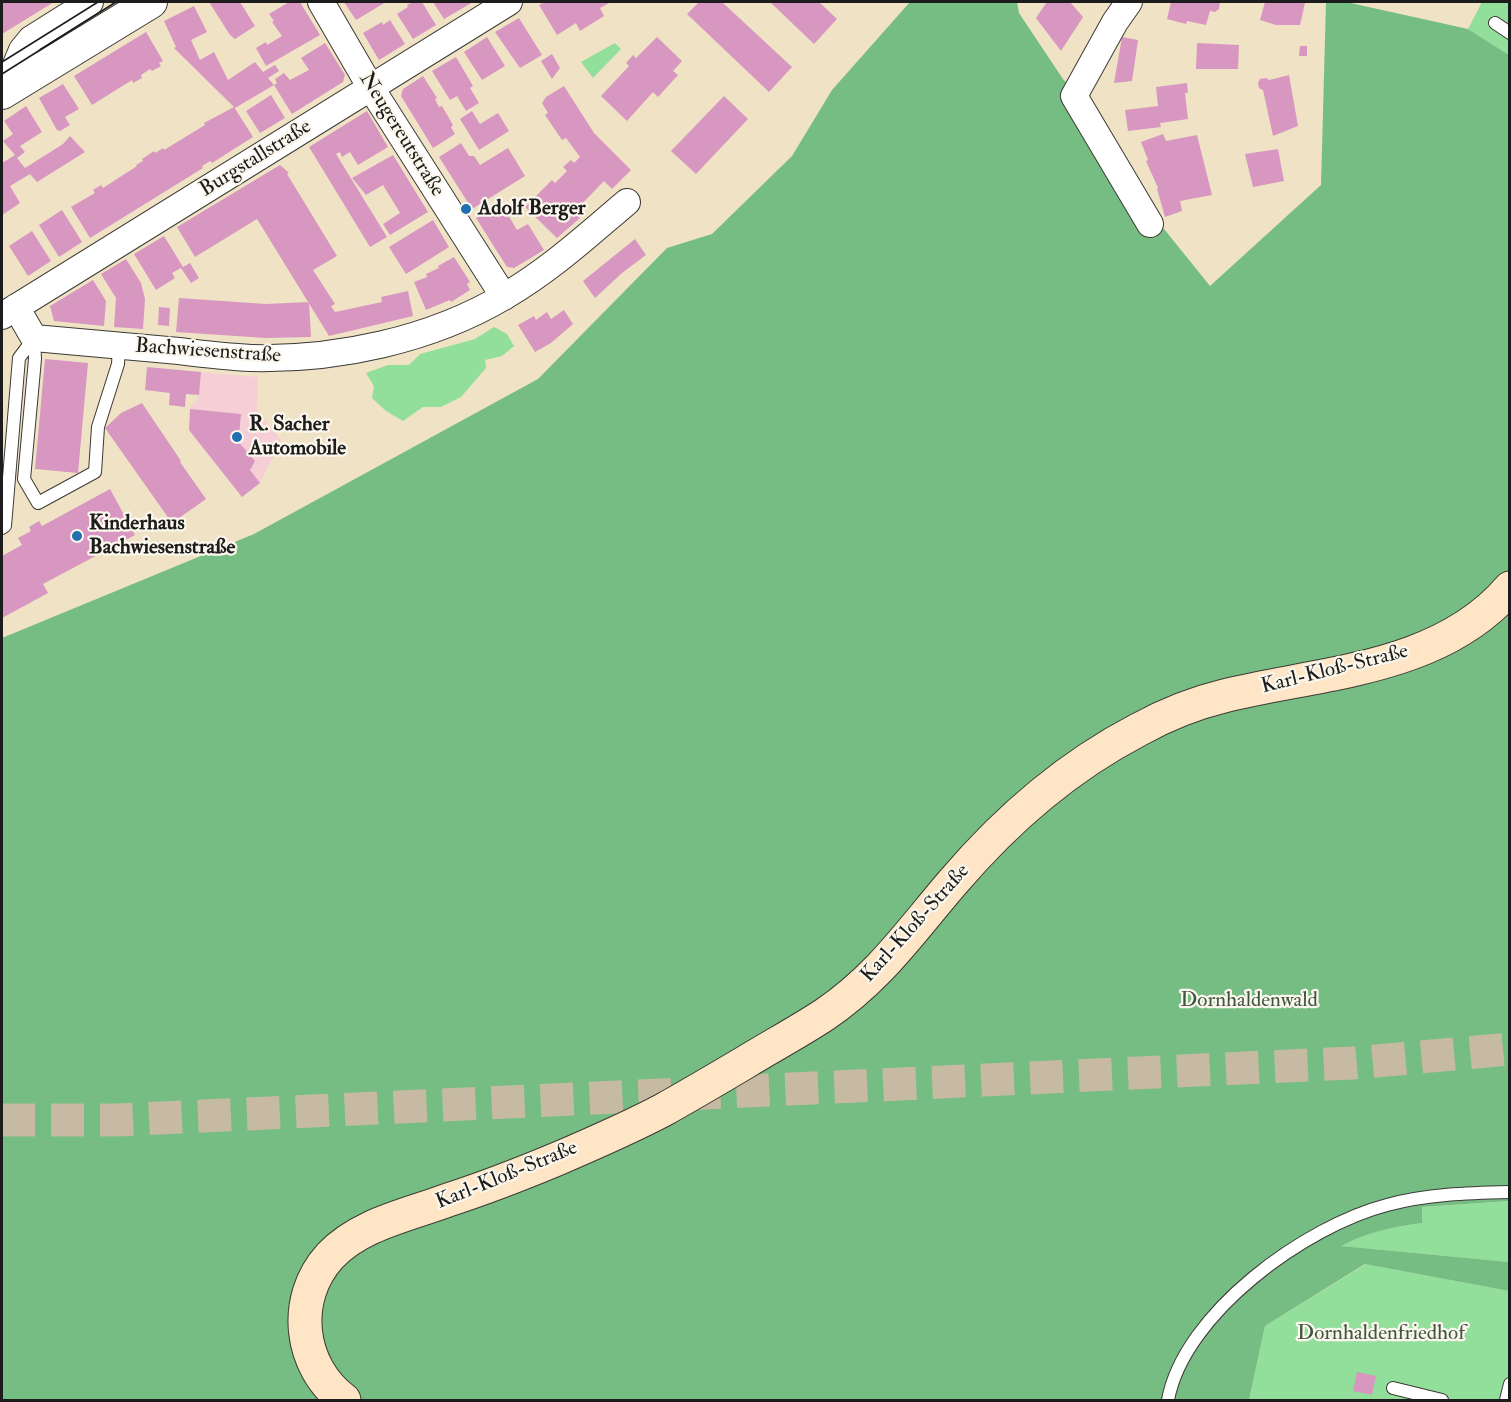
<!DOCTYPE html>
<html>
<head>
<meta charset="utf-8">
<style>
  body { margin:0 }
  #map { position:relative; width:1511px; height:1402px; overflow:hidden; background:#f0e2c4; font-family:"IM FELL Double Pica",serif }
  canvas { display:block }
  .frame { position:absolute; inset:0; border:3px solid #1c1c1c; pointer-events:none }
</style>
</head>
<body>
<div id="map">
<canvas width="1511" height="1402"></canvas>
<div class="frame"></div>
</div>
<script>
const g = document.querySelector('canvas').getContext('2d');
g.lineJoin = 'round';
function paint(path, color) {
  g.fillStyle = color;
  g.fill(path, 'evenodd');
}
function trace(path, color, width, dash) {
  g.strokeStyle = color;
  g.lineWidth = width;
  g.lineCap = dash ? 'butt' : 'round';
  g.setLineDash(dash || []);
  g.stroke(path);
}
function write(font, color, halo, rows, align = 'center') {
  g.font = font + ' "IM FELL Double Pica",serif';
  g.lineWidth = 4.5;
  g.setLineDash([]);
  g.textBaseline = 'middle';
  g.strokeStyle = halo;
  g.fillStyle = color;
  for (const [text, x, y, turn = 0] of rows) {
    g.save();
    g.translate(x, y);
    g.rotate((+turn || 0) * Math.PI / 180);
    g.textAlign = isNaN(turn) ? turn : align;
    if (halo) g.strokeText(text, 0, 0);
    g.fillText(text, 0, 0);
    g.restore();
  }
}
const built = new Path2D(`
  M201,372L258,377L257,410L281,440L260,483L242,497L189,430L191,406L198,399Z`);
const green = new Path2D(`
  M1482,2H1509V55L1468,29Z
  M615,43L621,49L593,78L581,62Z
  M494,327L507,334L514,346L502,356L485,360L486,368L461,397L441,407H423L403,421L386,411L372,398L374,386L366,373L388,365H409L420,354L475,339Z
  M1509,1201V1262L1339,1246C1365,1232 1393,1227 1422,1223L1421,1207Z
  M1366,1264L1509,1291V1400H1249L1265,1326Z`);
const forest = new Path2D(`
  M910,2H1017L1019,13L1063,79L1103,122L1164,229L1210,286L1321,185L1326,2H1346L1468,29L1509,55V1201L1422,1207V1223C1394,1227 1366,1232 1341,1246L1509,1262V1291L1365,1264L1265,1326L1249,1400H2V638L254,534L538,379L667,248L712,234L792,156L832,90Z`);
const building = new Path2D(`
  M2,2H54L2,34Z
  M209,2H240L255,26L235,39L230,35Z
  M289,2H300L320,35L266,66L256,48L266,42L267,45L282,36L272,22L274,21L269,14Z
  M344,2H386L356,20Z
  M413,2H422L436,25L413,39L397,14L408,7L407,5Z
  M433,2H473L444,19Z
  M545,2H611L600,8L604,16L580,31L576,23L557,35L539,5Z
  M699,2H722L792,67L769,92L687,14Z
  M770,2H819L837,19L814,44Z
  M1047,2H1070L1083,17L1061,51L1036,18Z
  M1171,2H1220L1219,9L1215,12L1210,11L1206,25L1187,21L1186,24L1167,19Z
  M1265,2L1305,3L1300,25H1276L1260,20Z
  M194,6L207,32L191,40L200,60L214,52L228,80L255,62L263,72L275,65L279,71L268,78L274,85L235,108L234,107L253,137L212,163L210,161L202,166L203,168L90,238L71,207L95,193L93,190L101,185L103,188L137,166L136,165L143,161L142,159L154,151L155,153L163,148L164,150L205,125L204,123L234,107L174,48L176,47L164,21Z
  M519,18L542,55L520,68L495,32Z
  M390,20L405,44L379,60L363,33L382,22L383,25Z
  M146,32L163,61L159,63L161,66L152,71L150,69L141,75L142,78L133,83L132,80L92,105L74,76Z
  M487,37L505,66L482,80L464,52Z
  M657,37L682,61L673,71L678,75L658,97L653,92L627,121L601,96L629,66L626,63L633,55L636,58Z
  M1122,37L1138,40L1132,81L1114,83Z
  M325,43L345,75L343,82L292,114L274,85L277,83L275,79L284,73L290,80L309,70L301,58Z
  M1197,43L1239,45L1238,69H1196Z
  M1300,46H1307V56H1299Z
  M552,54L560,68L552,79L541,61Z
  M456,57L473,86L470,88L479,103L466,111L457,96L450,100L432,71Z
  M1289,75L1298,126L1273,136L1263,90L1259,88L1258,83L1260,79L1266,78L1269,80Z
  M423,76L437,98L435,99L439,107L442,106L453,125L451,127L455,134L433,148L401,96L403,89Z
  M1187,83L1188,93H1185L1188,119L1160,123L1161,127L1128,131L1125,110L1158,106L1156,87Z
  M63,84L79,109L65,117L70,125L60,131L57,130L39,98Z
  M564,86L594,133L631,170L612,189L604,181L574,212L580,218L557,238L525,207L552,180L555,183L567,171L563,167L571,160L574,163L580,157L566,138L562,140L545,115L548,113L542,103L546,97Z
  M271,95L285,118L260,133L246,111Z
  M724,96L748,119L696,174L671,151Z
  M26,106L42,132L20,146L25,152L17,158L25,168L63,144L70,136L85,152L37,182L30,174L10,186L20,203L2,215V174L3,173L2,163L15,155L3,141L13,134L4,121Z
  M367,111L388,147L358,165L350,152L342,157L340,152L336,154L387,237L370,247L309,147Z
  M472,111L480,124L498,113L509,131L479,150L460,119Z
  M1163,134L1166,141L1197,135L1212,195L1180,201L1182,211L1165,217L1157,189L1158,188L1146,161L1148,160L1141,142Z
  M461,143L469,156H474L480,165L508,148L525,176L472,209L439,157Z
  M1278,149L1284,181L1253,187L1245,154Z
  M393,155L428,212L390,235L383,224L400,213L383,185L366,195L352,178Z
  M280,165L289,173L287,174L337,256L313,270L335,304L331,306L335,312L382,302L381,297L408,291L413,316L329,336L257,219L195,257L177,227Z
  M501,203L517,230L528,224L544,250L514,268L507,267L476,218Z
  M62,210L82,242L59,257L39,225Z
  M433,220L449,247L406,274L389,247Z
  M32,231L51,261L28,276L9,246Z
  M164,236L183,267L190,263L199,278L191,283L181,268L172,273L175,278L156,290L134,254Z
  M635,239L646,255L622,273L595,298L583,281Z
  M454,257L470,282L467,284L470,290L451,302L450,300L426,310L414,282L427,277L426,274L439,268L438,266Z
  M126,259L141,283L145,299L143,329L114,327L116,298L101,274Z
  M93,280L106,301L104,326L54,321L50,306Z
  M179,298L266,304L309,302L311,337L266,338L176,332Z
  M159,307L170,308L169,326L158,325Z
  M564,310L573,324L551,343L535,352L518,325L534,316L536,320L547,312L551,319Z
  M45,359L88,363L78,473L35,469Z
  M147,367L201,372L199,395L186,394L185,407L169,405L170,393L145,390Z
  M142,403L181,461L180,462L206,499L172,523L105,428L121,413Z
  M190,409L241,414L239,435L237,434L236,439L255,461L250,470L260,483L242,497L189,430Z
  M110,489L135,535L43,584L48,593L2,618V556L22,545L18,538L31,531L29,527L39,521L42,526Z
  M1357,1372L1376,1376L1372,1395L1353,1391Z`);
const primaryTunnel = new Path2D(`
  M2,1120H117L1353,1063L1510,1049`);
const service = new Path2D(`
  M1495,23L1510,33
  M34,338L35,359L24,479L38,503L95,472L98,427L118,364L119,346
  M2,528L5,526L19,358L34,338
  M1393,1388L1442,1400
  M1168,1400C1184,1313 1306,1226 1387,1205C1427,1194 1469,1193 1510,1192
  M1506,1400L1510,1384`);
const minor = new Path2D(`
  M321,2L371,88L504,297
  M1129,2L1115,22L1074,96L1150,224
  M5,91L22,50L31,39L90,2
  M16,307L34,338C82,342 131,347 179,351C203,354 227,357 251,358C337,360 431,340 505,296C550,270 588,235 627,202
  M2,316L509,2`);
const tertiary = new Path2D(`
  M2,93L151,2`);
const secondary = new Path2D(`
  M344,1400C299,1366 291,1299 330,1256C360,1224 408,1215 448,1200C485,1188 521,1174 557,1159C592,1144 629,1128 663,1110C690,1095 717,1079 744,1063C770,1047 798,1032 824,1015C880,977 910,932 953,882C1005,821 1067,767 1138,730C1165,715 1195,703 1224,696C1321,672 1440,670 1510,588`);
const tram = new Path2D(`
  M2,62L98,2
  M2,74L116,2`);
const markers = [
  [466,209,6,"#1f6fb2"],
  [237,437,6,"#1f6fb2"],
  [77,536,6,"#1f6fb2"]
];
const streetNames = [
  ["Neugereutstraße",401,135,58],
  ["Burgstallstraße",256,159,-32],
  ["Bachwiesenstraße",208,352,4],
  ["Karl-Kloß-Straße",1335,670,-14],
  ["Karl-Kloß-Straße",916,924,-48],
  ["Karl-Kloß-Straße",507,1176,-22]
];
const poiNames = [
  ["Adolf Berger",478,209],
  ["R. Sacher",249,425],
  ["Automobile",249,449],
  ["Kinderhaus",89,524],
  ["Bachwiesenstraße",89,548]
];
const parkNames = [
  ["Dornhaldenwald",1249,1001],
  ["Dornhaldenfriedhof",1381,1334]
];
paint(built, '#f6cfd6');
paint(green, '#92de9b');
paint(forest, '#75bd83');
paint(building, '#d797c1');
trace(primaryTunnel, '#c6baa2', 33, [33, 16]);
trace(service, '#3c3a35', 14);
trace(minor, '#3c3a35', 28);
trace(tertiary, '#3c3a35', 34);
trace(secondary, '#3c3a35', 35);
trace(service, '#fff', 12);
trace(minor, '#fff', 26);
trace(tertiary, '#fff', 32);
trace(secondary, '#fde5c5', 33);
trace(tram, '#1c1c1c', 1.5);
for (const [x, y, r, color] of markers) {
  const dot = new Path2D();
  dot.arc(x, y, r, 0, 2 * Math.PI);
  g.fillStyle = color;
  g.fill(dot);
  trace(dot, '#fbf7ec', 2);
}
write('21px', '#1c1c1c', '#fbf7ec', streetNames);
write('bold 21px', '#1c1c1c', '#fbf7ec', poiNames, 'left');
write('21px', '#3f5642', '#fbf7ec', parkNames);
</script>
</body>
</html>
